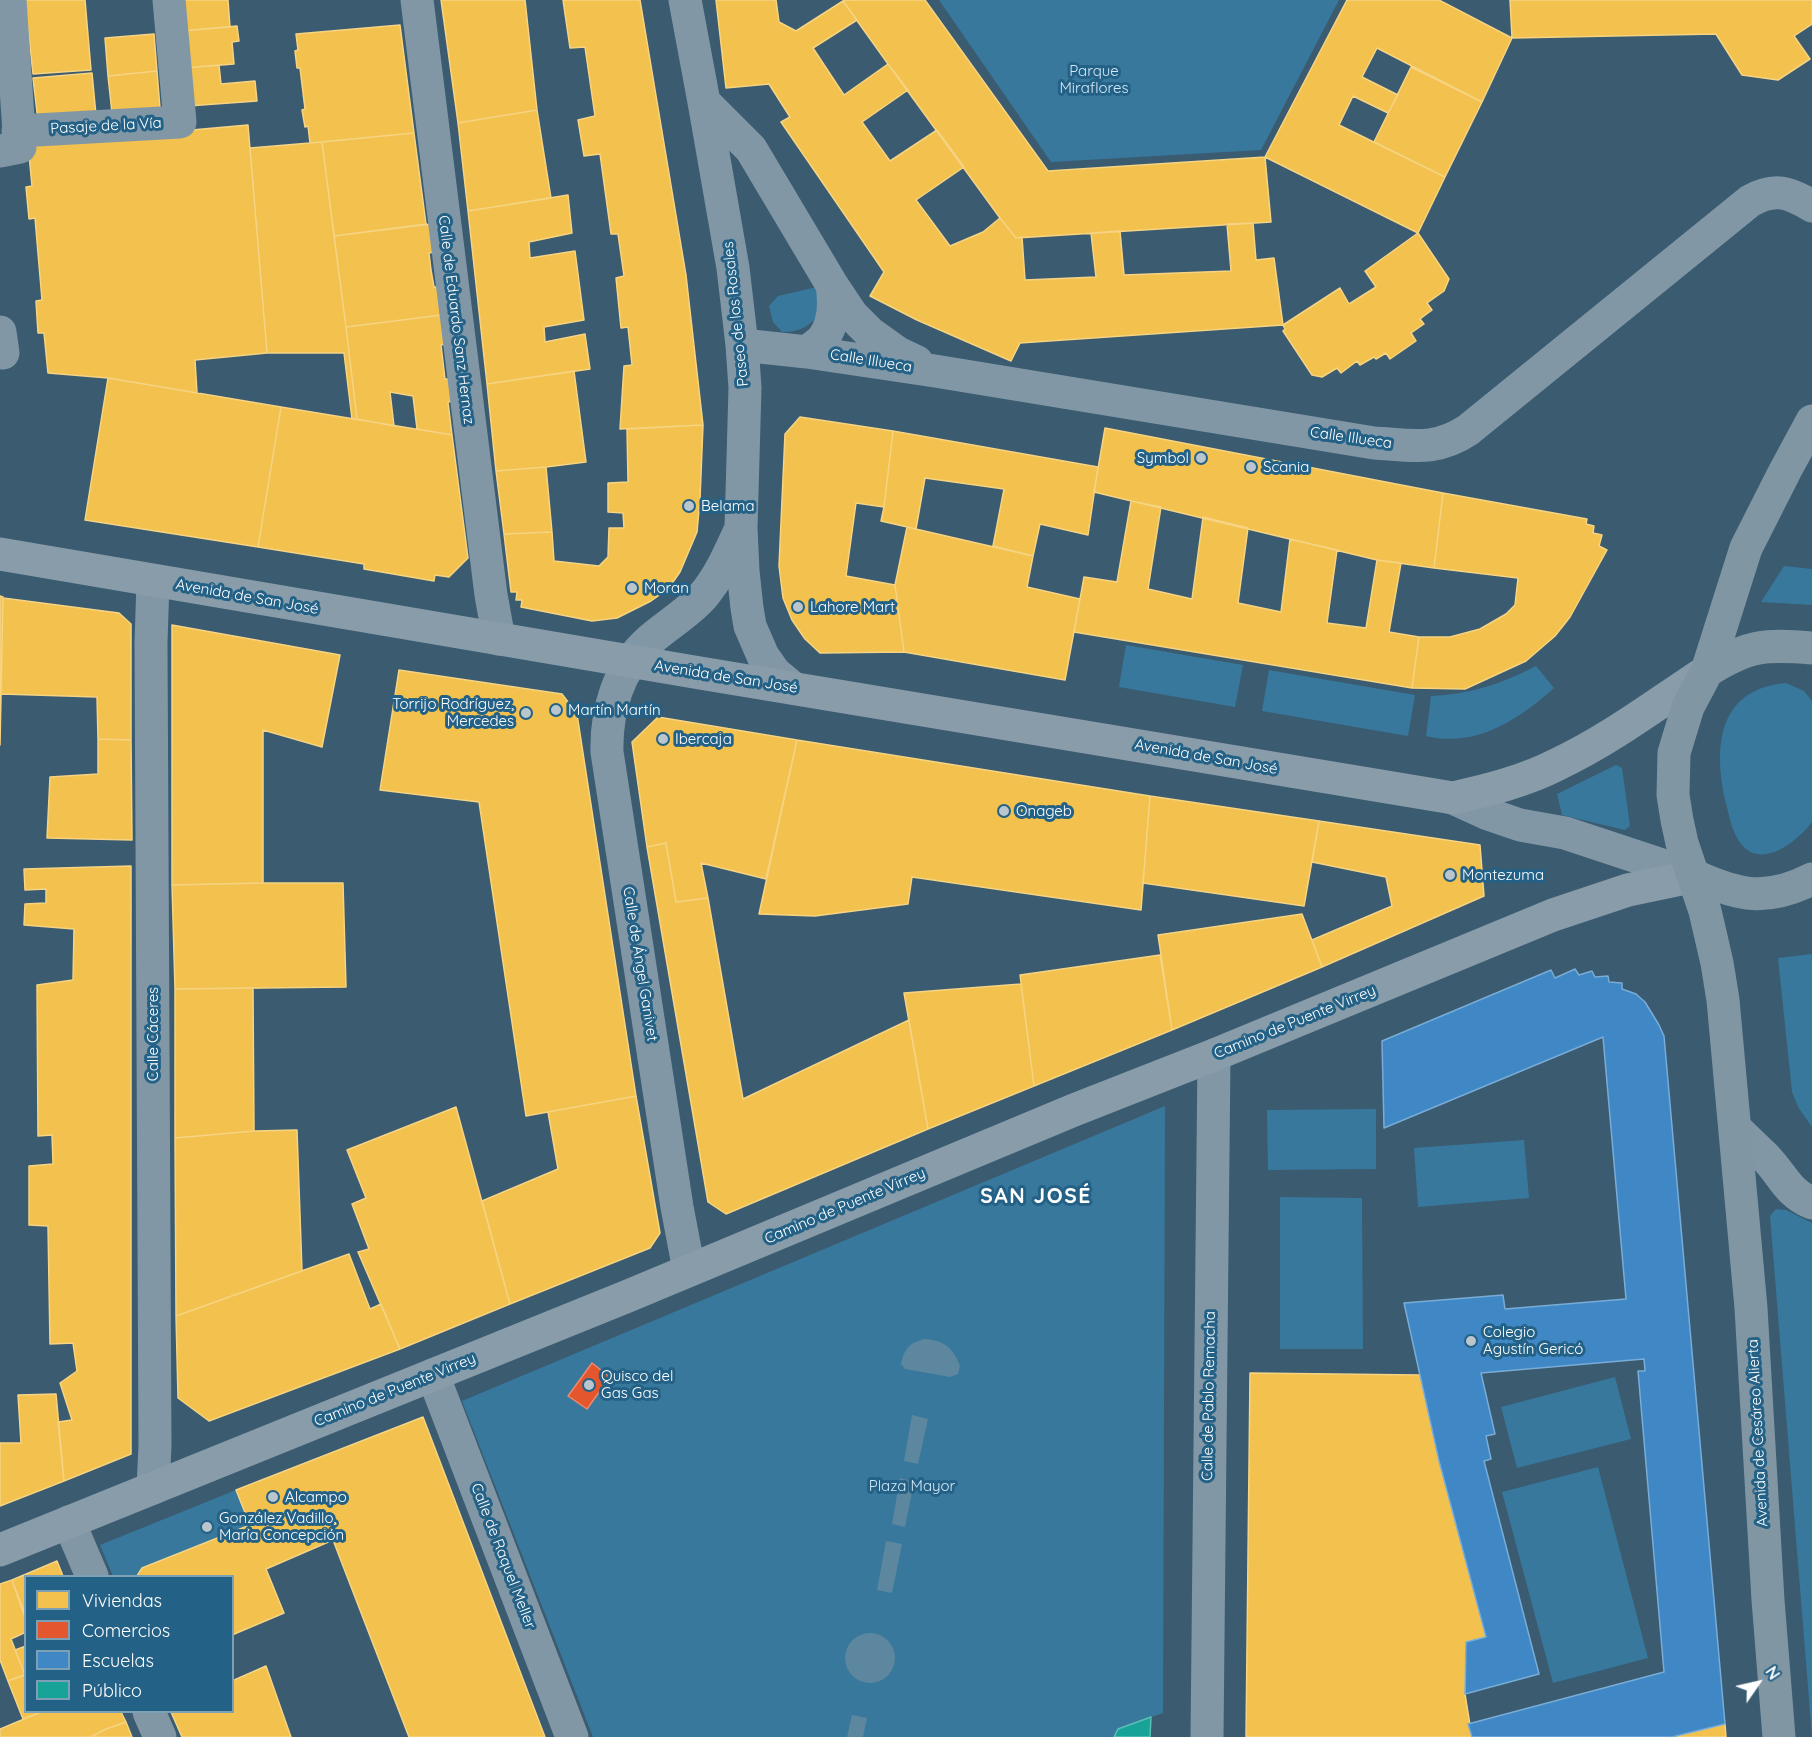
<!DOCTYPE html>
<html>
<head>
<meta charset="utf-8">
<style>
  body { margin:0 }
  #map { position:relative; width:1812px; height:1737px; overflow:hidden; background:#3a5b70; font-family:Quicksand,sans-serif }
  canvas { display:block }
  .legend { position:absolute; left:24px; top:1575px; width:210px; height:138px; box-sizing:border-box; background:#246186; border:2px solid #7ca0b6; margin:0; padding:8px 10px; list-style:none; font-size:18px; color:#fff }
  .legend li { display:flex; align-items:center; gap:12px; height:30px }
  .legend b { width:30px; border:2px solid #7ca0b6 }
  .north { position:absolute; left:1728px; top:1653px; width:60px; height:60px; -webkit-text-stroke:4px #246186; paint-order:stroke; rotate:56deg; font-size:16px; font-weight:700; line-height:24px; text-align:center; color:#fff }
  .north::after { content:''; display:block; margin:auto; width:21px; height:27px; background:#fff; clip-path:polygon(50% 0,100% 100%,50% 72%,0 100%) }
</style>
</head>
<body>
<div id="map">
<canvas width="1812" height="1737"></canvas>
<ul class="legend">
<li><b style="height:16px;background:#f2c14e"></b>Viviendas</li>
<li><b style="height:16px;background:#e4572e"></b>Comercios</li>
<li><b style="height:16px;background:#3f88c5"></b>Escuelas</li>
<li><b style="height:16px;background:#17a398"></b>Público</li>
</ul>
<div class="north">N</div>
</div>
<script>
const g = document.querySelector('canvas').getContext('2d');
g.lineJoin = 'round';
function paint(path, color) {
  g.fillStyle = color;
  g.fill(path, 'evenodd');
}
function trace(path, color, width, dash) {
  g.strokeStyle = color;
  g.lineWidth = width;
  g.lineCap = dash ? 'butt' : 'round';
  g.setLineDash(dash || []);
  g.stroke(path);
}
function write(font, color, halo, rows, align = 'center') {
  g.font = font + ' Quicksand,sans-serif';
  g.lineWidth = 6;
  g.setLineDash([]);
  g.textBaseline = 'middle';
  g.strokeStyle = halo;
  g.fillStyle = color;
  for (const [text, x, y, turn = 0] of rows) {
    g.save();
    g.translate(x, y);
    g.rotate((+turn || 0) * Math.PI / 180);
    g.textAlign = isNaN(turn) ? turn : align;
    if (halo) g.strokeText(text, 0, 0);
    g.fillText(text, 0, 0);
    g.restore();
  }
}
const green = new Path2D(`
  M939,0H1339L1261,150L1051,162Z
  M817,287L818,316C807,328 798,332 782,332L773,322L769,306L778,296Z
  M1784,566L1812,569V605L1761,602Z
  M1126,645L1243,665L1235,707L1119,687Z
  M1536,666L1554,688C1518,720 1476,748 1426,736L1431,696C1471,694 1501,684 1536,666Z
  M1269,670L1415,695L1408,736L1262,711Z
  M1786,683L1804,691L1812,701V822C1799,839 1768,866 1746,849C1734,839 1730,821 1727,807C1713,752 1715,689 1786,683Z
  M1616,765L1622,768L1630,826L1625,830L1562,815L1557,794Z
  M1812,954V1127L1798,1107L1792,1092L1778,958Z
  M1165,1106L1163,1713L1118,1729L1114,1737H593L462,1401Z
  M1376,1109V1169L1268,1170L1267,1110Z
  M1524,1140L1529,1198L1418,1207L1414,1148Z
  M1280,1197L1362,1198L1363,1349H1280Z
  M1776,1209L1786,1210L1812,1223V1737L1770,1216Z
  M1615,1377L1631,1439L1517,1468L1501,1407Z
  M1598,1467L1648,1658L1553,1683L1502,1492Z
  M236,1490L250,1525L142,1568L137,1576H113L100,1545Z`);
const water = new Path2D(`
  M925,1339C944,1340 954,1349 960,1366L958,1374L950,1377L905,1369L901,1364C904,1349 910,1342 925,1339Z
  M912,1415L928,1419L918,1464L904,1461Z
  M900,1478L914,1482L905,1527L892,1524Z
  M886,1541L902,1544L892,1593L877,1590Z
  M845 1658a25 25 0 1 1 50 0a25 25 0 1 1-50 0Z
  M852,1715L867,1718L863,1737H847Z`);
const homes = new Path2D(`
  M25,0H85L91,70L33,74Z
  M178,0H228L230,27L181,31Z
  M441,0H525L537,110L458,123Z
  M563,0H640L686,275L703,425L620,429L624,366L632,365L628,327L621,328L616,278L624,276L618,234H611L600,154L584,156L578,120L595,116L585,47L570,48Z
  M716,0H776L779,22L796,31L843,1L857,20L813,48L844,95L888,64L908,90L862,122L890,161L937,130L964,167L916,200L950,246L983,232L1000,218L1016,238L1022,237L1025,280L1096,277L1091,233L1120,231L1124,275L1231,271L1227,224L1253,223L1256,260L1274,258L1283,325L1020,343L1011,361L917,320L870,296L884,272L781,122L790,117L769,84L726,88Z
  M844,0H925L1048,171L1265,157L1271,222L1016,238L1000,218L888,64L843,1Z
  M1347,0H1439L1512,38L1482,102L1377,48L1362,77L1398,95L1388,113L1353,96L1339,125L1445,177L1418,233L1265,157Z
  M1510,0H1812V24L1794,36L1810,59L1778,80L1742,75L1716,34L1512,38Z
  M400,25L414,133L310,143L308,126L305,127L302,110L305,109L300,68H297L295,51L298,50L296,34Z
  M237,26L239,41L232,42L234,64L184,68L181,31Z
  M154,34L157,71L108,76L105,38Z
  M219,65L221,84L255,81L257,101L188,106L184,68Z
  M1411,67L1482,102L1445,177L1374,142Z
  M157,71L160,108L112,113L108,76Z
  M92,73L96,115L38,121L33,78Z
  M537,110L551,198L468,211L458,123Z
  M248,125L267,353L195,360L197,393L108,378L48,373L44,333H38L36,301L42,300L35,218L29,219L26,187L32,186L27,134L56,142Z
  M414,133L426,224L334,236L322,142Z
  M322,142L346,327L357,419H352L344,353H267L250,148Z
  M568,195L572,233L529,242L530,258L575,251L584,320L544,327L545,342L585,334L590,369L487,384L468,211Z
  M431,224L435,252L429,253L431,270L434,287H438L442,315L346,327L334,236Z
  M1418,233L1449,279L1444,291L1427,303L1432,310L1420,319L1424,324L1411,333L1416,341L1390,359L1386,353L1376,359L1374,357L1360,365L1357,361L1341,373L1337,368L1322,377L1312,375L1283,331L1285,329L1283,325L1340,288L1349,304L1376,287L1365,271Z
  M442,315L446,344L441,345L445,379H450L453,401L448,402L452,435L417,429L413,396L390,392L394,426L357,419L346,327Z
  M574,371L586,462L546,467L496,471L487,384Z
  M108,378L281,407L258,547L85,520Z
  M281,407L452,435L468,558L449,577L435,575L434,581L364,569V564L258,547Z
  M800,417L893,431L884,507L856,503L846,576L895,585L904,652L820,653L805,639L792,620L783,598L779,566L785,434Z
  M703,425L700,499L697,532L680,572L668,589L651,601L617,618L592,621L521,607L522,600H516L517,592H511L504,534L552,532L554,561L599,566L608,557L609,528H624L623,513L608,512V483L628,482L627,429Z
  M1105,428L1443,493L1434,568L1377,560L1094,492Z
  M893,431L1098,467L1088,535L1040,524L1033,556L993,546L1004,489L925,478L916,529L881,521L884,507Z
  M546,467L552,532L504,534L496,471Z
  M1443,493L1587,519L1586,524L1594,526L1593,533L1602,535L1599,546L1607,550L1570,617L1555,636L1526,661L1465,689L1412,688L1419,637H1450L1480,629L1506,614L1515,605L1518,578L1434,568Z
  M1131,501L1161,507L1148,589L1192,599L1203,517L1248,528L1238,603L1281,612L1290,539L1337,550L1327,623L1366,628L1377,560L1401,563L1389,632L1419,637L1412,688L1074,632L1084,577L1117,582Z
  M907,527L1033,556L1027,587L1080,599L1065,680L904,652L895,585Z
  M0,596L3,597L0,745Z
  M3,598L119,613L131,624V740L98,739L97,697L1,694Z
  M172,625L340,655L322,747L263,730V883L172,885Z
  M399,670L562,694L577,714L636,1096L526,1116L479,802L380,790Z
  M658,717L797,740L766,879L701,863L708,898L676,902L666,843L647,847L632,742Z
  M98,739L131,740L132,840L47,838L50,777L98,774Z
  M797,740L1150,796L1141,910L912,877L908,904L815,916L759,914Z
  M1150,796L1319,821L1304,906L1143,883Z
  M1319,821L1480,845L1484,896L1322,967L1312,940L1392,906L1386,877L1312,862Z
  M666,843L676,902L708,898L743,1099L909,1020L928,1129L726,1214L708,1202L647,847Z
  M131,866V1454L64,1481L58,1422L72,1420L60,1383L77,1371L73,1343L50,1344L48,1226L29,1225V1166L53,1164L52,1135L38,1136L37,985L73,980L74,929L24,925L25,904L46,903V889L25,890L24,869Z
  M263,883H343L346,987L175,989L172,885Z
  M1302,914L1322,967L1172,1030L1158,935Z
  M1160,955L1172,1030L1034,1086L1020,975Z
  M1021,984L1034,1086L928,1129L904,993Z
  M253,988L254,1131L175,1138V989Z
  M636,1096L660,1233L650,1248L510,1304L482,1201L558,1169L548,1112Z
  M456,1107L510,1304L400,1349L358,1252L369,1249L352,1204L366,1198L347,1150Z
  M297,1130L302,1271L176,1316L175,1138L254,1131Z
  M349,1254L370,1309L381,1304L400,1349L209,1421L178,1398L176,1316Z
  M1250,1373L1420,1375L1439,1461L1486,1637L1466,1642L1465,1694L1472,1737H1246Z
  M56,1394L64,1481L0,1506V1443H21L18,1395Z
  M423,1417L545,1737H409L333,1540L266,1569L284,1613L232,1635V1576H137L142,1568L250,1525L236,1490Z
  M57,1561L63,1576H26L24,1615L12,1580Z
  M12,1580L26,1617V1632L11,1639L25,1675L8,1681L0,1660V1584Z
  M26,1646V1674L25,1675L15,1650Z
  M266,1666L291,1737H182L171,1712H232V1681Z
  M26,1674V1712H41L23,1719L8,1681Z
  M41,1712H121L126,1722L106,1729L91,1737H0V1729Z
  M126,1722L132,1737H91L106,1729Z
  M1725,1724L1726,1737H1672Z`);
const shops = new Path2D(`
  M592,1363L610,1377L587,1409L568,1396Z`);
const schools = new Path2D(`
  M1575,969L1579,975L1592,971L1595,977L1608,976L1609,982L1622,983V989L1636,994L1645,1002L1659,1025L1664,1036L1725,1724L1672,1737H1472L1468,1724L1664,1672L1638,1371H1645L1644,1359L1481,1373L1495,1434L1486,1436L1491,1459L1484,1461L1539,1674L1465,1694L1466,1642L1486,1637L1439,1461L1404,1303L1503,1295L1505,1309L1626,1299L1603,1037L1384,1128L1382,1041L1551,970L1555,978Z`);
const public = new Path2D(`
  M1151,1717L1150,1737H1114L1118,1729Z`);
const street = new Path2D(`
  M417,0L491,595L499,639
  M685,0L704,102L733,268L742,345L745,388L741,528L743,571L747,608L750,626L763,656L775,673L793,688
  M704,102L751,149L832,285L852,315L870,333L898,353L917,362
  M18,131L180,122L169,0
  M0,151L20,147L10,0
  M0,332L3,353
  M742,345L807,352L935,371L1374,443C1411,445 1435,452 1468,430L1750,201C1774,187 1789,192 1812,206
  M807,352C812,348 818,344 822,340C835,324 835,304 832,285
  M1453,798L1488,814L1520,825L1565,833L1695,876
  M1736,1129C1746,1139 1757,1149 1767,1159C1784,1177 1787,1192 1812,1203
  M689,1270L677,1207L607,752C606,711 618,668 650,640C667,625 688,613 703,596C720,576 730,552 741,528
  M433,1375L572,1737
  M153,1488L155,1446L151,643L153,581
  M69,1522L92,1576
  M149,1712L160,1737
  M1207,1737L1214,1055`);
const secondary = new Path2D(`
  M0,554L700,673L1453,798C1489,790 1525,781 1558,764C1611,739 1658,703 1707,671
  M0,1550L628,1296L1074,1110L1214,1055L1553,915L1628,890L1695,876`);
const primary = new Path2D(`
  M1707,671C1748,645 1765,644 1812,648
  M1695,876C1739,896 1767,902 1812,879
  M1779,1737L1768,1600L1751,1308L1723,1000L1717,963L1705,911L1682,843L1677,820L1673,795L1674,753L1688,707L1707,671L1746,548L1785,471L1812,421`);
const markers = [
  [1201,458,6,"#bac6cd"],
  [1251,467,6,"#bac6cd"],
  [689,506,6,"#bac6cd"],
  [632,588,6,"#bac6cd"],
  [798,607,6,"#bac6cd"],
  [556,710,6,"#bac6cd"],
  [526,713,6,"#bac6cd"],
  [663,739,6,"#bac6cd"],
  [1004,811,6,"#bac6cd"],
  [1450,875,6,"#bac6cd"],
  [1471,1341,6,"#bac6cd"],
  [589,1385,6,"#bac6cd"],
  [273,1497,6,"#bac6cd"],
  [207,1527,6,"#bac6cd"]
];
const parkNames = [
  ["Parque",1094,71],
  ["Miraflores",1094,88],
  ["Plaza Mayor",912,1486]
];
const streetNames = [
  ["Pasaje de la Vía",106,126,-3],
  ["Paseo de los Rosales",736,314,-96],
  ["Calle de Eduardo Sanz Hernaz",456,320,83],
  ["Calle Illueca",871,361,9],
  ["Calle Illueca",1351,438,8],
  ["Avenida de San José",247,597,10],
  ["Avenida de San José",726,677,9],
  ["Avenida de San José",1206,757,10],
  ["Calle de Ángel Ganivet",640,964,81],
  ["Camino de Puente Virrey",1295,1022,-22],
  ["Calle Cáceres",153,1034,-90],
  ["Camino de Puente Virrey",845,1206,-23],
  ["Camino de Puente Virrey",395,1390,-22],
  ["Calle de Pablo Remacha",1209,1396,-89],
  ["Avenida de Cesáreo Alierta",1758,1433,-93],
  ["Calle de Raquel Meller",503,1556,69]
];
const poiNames = [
  ["Symbol",1189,458,"right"],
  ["Scania",1263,467],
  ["Belama",701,506],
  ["Moran",644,588],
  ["Lahore Mart",810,607],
  ["Torrijo Rodríguez,",514,704,"right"],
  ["Mercedes",514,721,"right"],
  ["Martín Martín",568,710],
  ["Ibercaja",675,739],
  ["Onageb",1016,811],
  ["Montezuma",1462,875],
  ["Colegio",1483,1332],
  ["Agustín Gericó",1483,1349],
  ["Quisco del",601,1376],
  ["Gas Gas",601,1393],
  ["Alcampo",285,1497],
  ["González Vadillo,",219,1518],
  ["María Concepción",219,1535]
];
const districtNames = [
  ["SAN JOSÉ",1036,1197]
];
paint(green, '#38789c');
paint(water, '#5d879f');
paint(homes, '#f2c14e');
trace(homes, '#f6d483', 1.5);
paint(shops, '#e4572e');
trace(shops, '#ec896d', 1.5);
paint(schools, '#3f88c5');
trace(schools, '#79acd6', 1.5);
paint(public, '#17a398');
trace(public, '#5dbfb7', 1.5);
trace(street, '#8197a6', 33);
trace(secondary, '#889caa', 33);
trace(primary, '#8096a3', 33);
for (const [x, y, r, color] of markers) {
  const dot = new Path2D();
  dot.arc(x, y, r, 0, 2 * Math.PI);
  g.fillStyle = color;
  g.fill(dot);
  trace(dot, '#246186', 2);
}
write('15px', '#d2e9f7', '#246186', parkNames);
write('15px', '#fff', '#246186', streetNames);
write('15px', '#fff', '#246186', poiNames, 'left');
g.letterSpacing = '1.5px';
write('bold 21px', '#fff', '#246186', districtNames);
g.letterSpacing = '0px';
</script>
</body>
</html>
